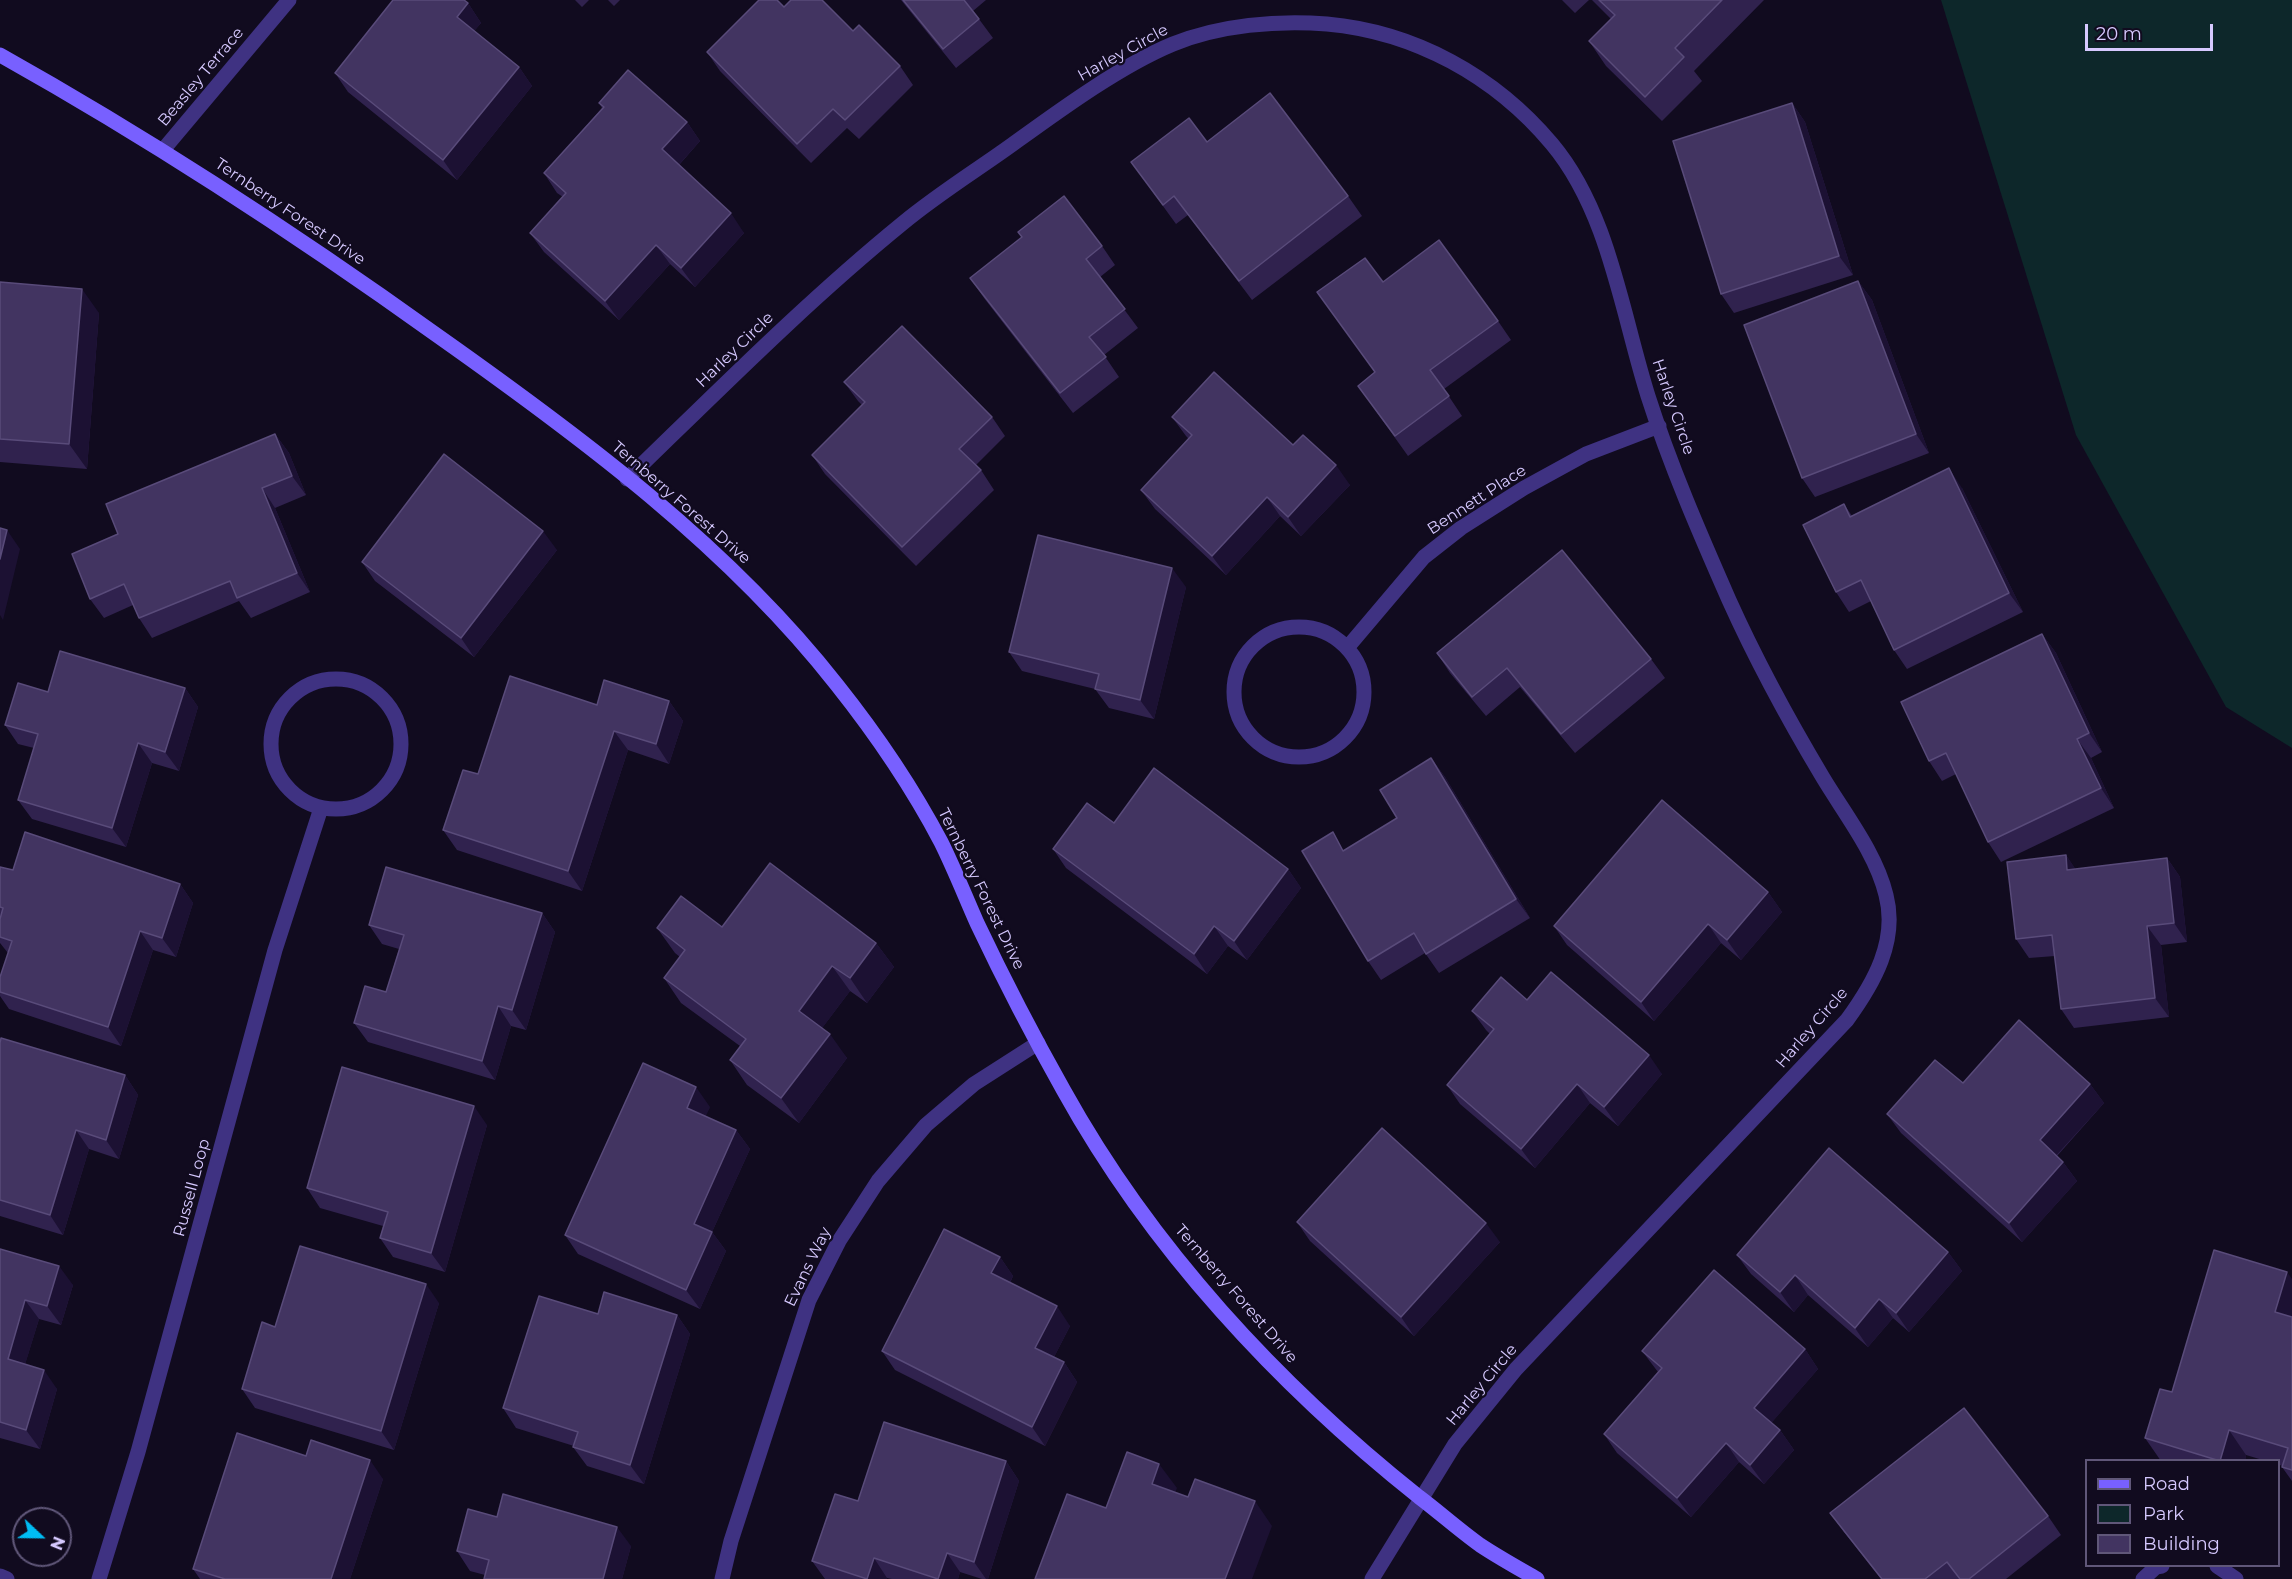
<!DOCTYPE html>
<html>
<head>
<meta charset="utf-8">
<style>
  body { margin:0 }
  #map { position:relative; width:2292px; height:1579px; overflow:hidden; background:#110b1f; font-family:Montserrat,sans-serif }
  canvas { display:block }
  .legend { position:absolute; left:2085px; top:1459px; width:195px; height:108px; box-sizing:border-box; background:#110b1f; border:2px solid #605779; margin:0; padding:8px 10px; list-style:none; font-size:18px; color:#d6c9ff }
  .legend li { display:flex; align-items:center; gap:12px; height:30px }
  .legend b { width:30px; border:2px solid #605779 }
  .north { position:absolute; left:12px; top:1507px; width:60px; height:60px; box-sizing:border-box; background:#110b1f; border:2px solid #605779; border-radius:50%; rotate:112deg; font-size:16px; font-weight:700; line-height:24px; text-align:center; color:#d6c9ff }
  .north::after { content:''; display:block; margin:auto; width:21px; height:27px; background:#00bdf4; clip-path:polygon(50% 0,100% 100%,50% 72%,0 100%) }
  .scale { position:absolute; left:2085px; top:24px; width:128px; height:27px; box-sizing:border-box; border:3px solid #d6c9ff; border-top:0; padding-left:8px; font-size:18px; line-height:21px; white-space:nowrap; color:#d6c9ff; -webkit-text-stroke:4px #110b1f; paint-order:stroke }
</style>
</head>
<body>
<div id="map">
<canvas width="2292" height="1579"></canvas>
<ul class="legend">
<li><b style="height:8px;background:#7860ff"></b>Road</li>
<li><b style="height:16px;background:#0d272a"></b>Park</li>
<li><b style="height:16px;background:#423461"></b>Building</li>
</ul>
<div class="north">N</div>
<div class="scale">20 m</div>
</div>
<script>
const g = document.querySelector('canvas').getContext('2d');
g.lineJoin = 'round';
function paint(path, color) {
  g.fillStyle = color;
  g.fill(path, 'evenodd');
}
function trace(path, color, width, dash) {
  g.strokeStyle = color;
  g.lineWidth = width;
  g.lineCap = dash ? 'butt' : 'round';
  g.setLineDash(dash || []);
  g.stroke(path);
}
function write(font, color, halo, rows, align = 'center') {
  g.font = font + ' Montserrat,sans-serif';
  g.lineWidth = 4.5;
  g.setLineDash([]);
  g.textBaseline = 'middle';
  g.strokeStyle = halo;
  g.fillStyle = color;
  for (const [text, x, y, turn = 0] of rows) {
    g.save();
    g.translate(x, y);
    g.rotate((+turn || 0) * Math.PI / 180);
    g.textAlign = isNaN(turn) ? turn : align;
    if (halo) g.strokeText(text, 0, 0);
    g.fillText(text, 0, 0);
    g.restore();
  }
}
const green = new Path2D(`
  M1941,0H2292V748L2226,707L2076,435Z`);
const street = new Path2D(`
  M163,150L289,0
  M627,479C717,392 806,302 903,223C938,194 977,170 1013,144C1060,110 1120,66 1173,44C1220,25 1277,20 1327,24C1415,32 1495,76 1552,144C1609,212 1622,314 1648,396C1670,465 1700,534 1729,600C1756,660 1788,719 1822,776C1844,813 1876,853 1886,895C1898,941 1874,983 1847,1020L1516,1369L1455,1444L1372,1579
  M1234 692a65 65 0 1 1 130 0a65 65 0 1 1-130 0Z
  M1347,648L1424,557L1461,528L1524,488L1586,454L1659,426
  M271 744a65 65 0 1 1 130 0a65 65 0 1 1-130 0Z
  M2217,1566L2236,1579
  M0,1576L7,1579
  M99,1579L138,1452L275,950L321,808
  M722,1579L731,1541L809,1300L839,1241L878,1181L926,1125L974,1084L1038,1043
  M2143,1579L2156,1567L2162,1566`);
const secondary = new Path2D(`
  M0,55C152,140 297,235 438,336C581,437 729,547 837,685C876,734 912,787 941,842C954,868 965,896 977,923C1004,980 1033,1036 1064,1091C1151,1248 1278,1385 1419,1497C1439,1512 1459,1530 1480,1545C1498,1557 1518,1568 1537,1579`);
const wall = new Path2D(`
  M575,0H589L582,7Z
  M608,0H620L614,6Z
  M901,0H986L973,11L993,38L956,68Z
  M1562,0H1589L1575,13Z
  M1592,0H1764L1694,71L1702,81L1662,121L1606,66L1589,41L1611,19Z
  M468,3L481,23L474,31L519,67L532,86L457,180L348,92L335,73Z
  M784,7L853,31L900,66L913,85L859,139L847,128L811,163L720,71L707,52Z
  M599,103L687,122L700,141L679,165L744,233L695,287L670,264L619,320L544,252L530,233L563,197L557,193L544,173L602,108Z
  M1792,103L1805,122L1853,275L1734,313L1721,294Z
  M1207,142L1348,196L1362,216L1252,300L1188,215L1176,224L1131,162Z
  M1102,246L1115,265L1100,277L1138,328L1104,355L1119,377L1073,413L984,298L970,278Z
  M1858,281L1872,300L1929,453L1815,497L1802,478Z
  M0,282L99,313L87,469L0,462Z
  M1498,321L1511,340L1444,389L1462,416L1408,456L1358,386L1375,372Z
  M844,382L992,417L1005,436L976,465L981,470L994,490L916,566L825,474L812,455L862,405L858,401Z
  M1172,417L1293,445L1350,485L1301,536L1280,516L1226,575L1155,509L1141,490L1189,439L1186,436Z
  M275,434L289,453L306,495L275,508L310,592L251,618L239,601L152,638L139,618L133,605L104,618L90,599L118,534Z
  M1962,488L2023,612L1907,669L1894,650L1871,601L1849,612L1836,592L1844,504L1852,516Z
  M557,550L474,657L375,581L362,562Z
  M1186,587L1154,719L1109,708L1095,689L1022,671L1009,652Z
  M2042,634L2056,653L2102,752L2091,758L2114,808L2001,862L1988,842L1956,774L1942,781L1929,761Z
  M1437,653L1651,659L1665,678L1575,753L1520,687L1486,716L1450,673Z
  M185,688L198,707L179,771L152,763L126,847L32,819L18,800L34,748L18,744L5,725L48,692Z
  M669,701L683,721L669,764L628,750L582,891L457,850L443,830L478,774L597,705Z
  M1431,758L1445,777L1530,918L1439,973L1425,953L1381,980L1368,961L1345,850L1397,818Z
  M1114,823L1288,869L1301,888L1247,960L1228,946L1207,974L1066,868L1053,849Z
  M2066,855L2075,869L2167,858L2180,877L2187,942L2161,945L2169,1017L2074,1028L2061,1009L2055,956L2029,958L2016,939Z
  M0,867L13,870L180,884L193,903L176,957L153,950L121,1046L9,1009L0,996V977L8,953L0,943Z
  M1768,892L1782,912L1741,960L1721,943L1654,1021L1567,945L1554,926Z
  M542,913L555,932L526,1030L511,1026L495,1080L368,1042L354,1023L386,992L399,949L382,944L369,925Z
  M722,927L876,943L894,967L867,1003L850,991L822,1028L847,1058L799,1123L747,1085L730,1060L740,1046L681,1003L664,978L680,957L675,953L657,928Z
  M1527,1000L1662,1074L1618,1126L1590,1103L1535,1168L1460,1104L1447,1085L1490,1034L1486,1030L1472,1011Z
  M0,1043L125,1075L138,1095L119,1159L89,1149L63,1235L0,1216Z
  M1963,1083L2090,1084L2104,1103L2057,1156L2063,1162L2077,1181L2022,1242L1901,1133L1887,1114Z
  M710,1107L705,1116L736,1130L750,1149L712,1232L726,1251L700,1309L578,1254L565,1235Z
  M487,1125L445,1272L393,1257L380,1238L383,1226L320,1208L307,1188Z
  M1297,1222L1500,1242L1414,1336L1310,1241Z
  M0,1249L73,1285L61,1325L39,1319L25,1364L57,1389L40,1449L0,1438Z
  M1948,1252L1962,1271L1909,1332L1893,1318L1868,1347L1808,1295L1794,1312L1751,1274L1737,1255Z
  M1000,1257L1013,1276L1010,1283L1070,1326L1054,1357L1064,1362L1077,1382L1045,1446L895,1370L882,1351Z
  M2292,1279V1481L2282,1467V1466L2278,1464V1461H2266L2246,1455L2245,1461H2161L2145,1438L2172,1392Z
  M439,1303L394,1450L255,1408L242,1389L275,1327Z
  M598,1314L677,1315L690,1334L644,1484L587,1466L573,1447L574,1446L516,1428L503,1408Z
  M1805,1349L1818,1369L1771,1423L1780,1430L1794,1450L1764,1484L1739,1462L1691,1517L1617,1453L1604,1434L1658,1372L1642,1351Z
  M306,1456L383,1479L350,1579H200L193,1569Z
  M1006,1461L1019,1481L988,1579H982L960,1572L958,1579H892L887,1578V1579H825L812,1561L858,1501Z
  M1830,1513L2048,1516L2061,1535L2006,1579H1881L1844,1532Z
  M497,1517L631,1546L622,1579H484L485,1575L470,1571L457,1551Z`);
const shadedWall = new Path2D(`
  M468,3L481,23L470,36L457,17Z
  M519,67L532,86L457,180L443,160Z
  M1792,103L1805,122L1853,275L1839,256Z
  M687,122L700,141L676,168L662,149Z
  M731,213L744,233L695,287L681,268Z
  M656,245L670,264L619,320L605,301Z
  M1858,281L1872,300L1929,453L1916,434Z
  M82,289L99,313L87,469L69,444Z
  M275,434L289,453L306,495L292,476Z
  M1336,465L1350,485L1301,536L1288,517Z
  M1949,468L1962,488L2023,612L2009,593Z
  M262,488L275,508L310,592L297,573Z
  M1267,497L1280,516L1226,575L1212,556Z
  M7,530L20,549L3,620L0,615V559Z
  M543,531L557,550L474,657L461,638Z
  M1172,568L1186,587L1154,719L1140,700Z
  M2042,634L2056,653L2102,752L2089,733Z
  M185,688L198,707L179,771L165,752Z
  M669,701L683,721L669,764L656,744Z
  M614,731L628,750L582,891L568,871Z
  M2077,739L2091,758L2114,808L2101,788Z
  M138,743L152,763L126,847L112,828Z
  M1431,758L1445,777L1530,918L1516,899Z
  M2066,855L2079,874L2067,870Z
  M2167,858L2180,877L2187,942L2174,923Z
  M1288,869L1301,888L1247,960L1234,941Z
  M180,884L193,903L176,957L162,938Z
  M1768,892L1782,912L1741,960L1727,940Z
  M542,913L555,932L526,1030L512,1010Z
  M1708,924L1721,943L1654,1021L1641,1002Z
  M1214,926L1228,946L1207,974L1194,954Z
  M2147,926L2161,945L2169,1017L2155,998Z
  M140,931L153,950L121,1046L108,1027Z
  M876,943L894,967L867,1003L850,978Z
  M832,966L850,991L817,1035L799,1011Z
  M498,1006L511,1026L495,1080L482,1061Z
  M830,1034L847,1058L799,1123L781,1098Z
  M1649,1055L1662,1074L1618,1126L1604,1107Z
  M125,1075L138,1095L119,1159L106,1140Z
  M1577,1084L1590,1103L1535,1168L1521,1149Z
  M2090,1084L2104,1103L2053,1159L2040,1140Z
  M696,1087L710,1107L701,1127L687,1108Z
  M474,1106L487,1125L445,1272L431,1253Z
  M76,1130L89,1149L63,1235L50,1215Z
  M736,1130L750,1149L712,1232L726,1251L700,1309L686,1290L694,1224Z
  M2063,1162L2077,1181L2022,1242L2009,1223Z
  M1486,1223L1500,1242L1414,1336L1401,1317Z
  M1948,1252L1962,1271L1909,1332L1896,1313Z
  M1000,1257L1013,1276L1005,1292L991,1273Z
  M59,1266L73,1285L61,1325L47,1306Z
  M2287,1272L2292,1279V1336L2275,1312Z
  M1795,1275L1808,1295L1794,1312L1780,1292Z
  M426,1284L439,1303L394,1450L381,1431Z
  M1879,1299L1893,1318L1868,1347L1855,1328Z
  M25,1300L39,1319L21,1378L8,1359Z
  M1057,1306L1070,1326L1049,1367L1035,1348Z
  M677,1315L690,1334L644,1484L630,1465Z
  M1805,1349L1818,1369L1768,1427L1754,1408Z
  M1064,1362L1077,1382L1045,1446L1032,1427Z
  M44,1370L57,1389L40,1449L26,1430Z
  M1780,1430L1794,1450L1764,1484L1750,1465Z
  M2229,1430L2246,1455L2245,1461H2220Z
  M1726,1443L1739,1462L1691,1517L1677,1498Z
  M370,1460L383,1479L350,1579H331Z
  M1006,1461L1019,1481L988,1579H986L974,1562Z
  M1159,1464L1177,1488L1169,1508L1152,1484Z
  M1255,1501L1272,1526L1252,1579H1225Z
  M617,1527L631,1546L622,1579H603Z
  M947,1553L960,1572L958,1579H938Z
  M874,1558L887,1578V1579H867Z`);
const building = new Path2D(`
  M393,0H464L468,3L457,17L519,67L443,160L335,73Z
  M759,0H777L784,7L791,0H822L853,31L859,25L900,66L845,120L833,109L797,144L707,52Z
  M903,0H964L979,19L943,49Z
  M1599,0H1722L1675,48L1684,57L1645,97L1589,41L1615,15Z
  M628,70L687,122L662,149L731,213L681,268L656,245L605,301L530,233L566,193L544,173L604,107L599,103Z
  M1270,93L1348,196L1239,281L1174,196L1163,205L1131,162L1189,118L1207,142Z
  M1792,103L1839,256L1721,294L1673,141Z
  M1064,196L1102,246L1086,259L1125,309L1089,337L1106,357L1060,393L970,278L1022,237L1018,232Z
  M1439,240L1498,321L1430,370L1449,396L1395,436L1358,386L1375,372L1317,292L1365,258L1383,282Z
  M1858,281L1916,434L1802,478L1744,325Z
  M0,282L82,289L69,444L0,439Z
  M902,326L992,417L959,449L981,470L902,547L812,455L865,402L844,382Z
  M1214,372L1293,445L1303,435L1336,465L1288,517L1267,497L1212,556L1141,490L1192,435L1172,417Z
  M275,434L292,476L262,488L297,573L237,598L230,581L139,618L124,584L90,599L72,554L118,534L106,504Z
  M444,454L543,531L461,638L362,562Z
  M1949,468L2009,593L1894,650L1861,580L1836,592L1803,525L1844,504L1850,517Z
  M0,528L7,530L0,559Z
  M1038,535L1172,568L1140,700L1095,689L1099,674L1009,652Z
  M1562,550L1651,659L1561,734L1507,668L1472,697L1437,653Z
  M2042,634L2089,733L2077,739L2101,788L1988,842L1946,753L1929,761L1901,702Z
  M60,651L185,688L165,752L138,743L112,828L18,800L38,734L5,725L18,683L48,692Z
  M510,676L597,705L604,680L669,701L656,744L614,731L568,871L443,830L463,770L478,774Z
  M1431,758L1516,899L1426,954L1414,933L1368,961L1302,851L1333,832L1343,851L1397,818L1380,790Z
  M1154,768L1288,869L1234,941L1214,926L1194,954L1053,849L1087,803L1114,823Z
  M1662,800L1768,892L1727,940L1708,924L1641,1002L1554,926Z
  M25,832L180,884L162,938L140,931L108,1027L0,992V977L12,941L0,937V919L3,908L0,907V867L13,870Z
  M2066,855L2067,870L2167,858L2174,923L2147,926L2155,998L2061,1009L2052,935L2016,939L2007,862Z
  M770,863L876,943L850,978L832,966L799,1011L830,1034L781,1098L730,1060L746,1039L664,978L685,950L657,928L681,896L722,927Z
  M386,867L542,913L512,1010L498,1006L482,1061L354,1023L365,986L386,992L404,935L369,925Z
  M1551,972L1649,1055L1604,1107L1577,1084L1521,1149L1447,1085L1494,1029L1472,1011L1501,977L1527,1000Z
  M2019,1020L2090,1084L2040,1140L2063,1162L2009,1223L1887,1114L1935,1060L1963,1083Z
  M1,1038L125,1075L106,1140L76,1130L50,1215L0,1200V1043Z
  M643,1063L696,1087L687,1108L736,1130L694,1224L712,1232L686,1290L565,1235Z
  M342,1067L474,1106L431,1253L380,1238L388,1212L307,1188Z
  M1382,1128L1486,1223L1401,1317L1297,1222Z
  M1829,1148L1948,1252L1896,1313L1879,1299L1855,1328L1795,1275L1780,1292L1737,1255Z
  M944,1229L1000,1257L991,1273L1057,1306L1035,1348L1064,1362L1032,1427L882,1351Z
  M300,1246L426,1284L381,1431L242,1389L262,1322L275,1327Z
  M0,1249L59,1266L47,1306L25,1300L8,1359L44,1370L26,1430L0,1422Z
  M2214,1250L2287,1272L2275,1312L2292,1317V1470L2282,1467L2288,1448L2229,1430L2220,1461L2145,1438L2160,1389L2172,1392Z
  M1714,1270L1805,1349L1754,1408L1780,1430L1750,1465L1726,1443L1677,1498L1604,1434L1662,1368L1642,1351Z
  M604,1292L677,1315L630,1465L573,1447L578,1432L503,1408L539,1296L598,1314Z
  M1964,1408L2048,1516L1969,1579H1960L1947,1562L1925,1579H1882L1830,1513Z
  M884,1422L1006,1461L974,1562L947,1553L938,1579L874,1558L867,1579L812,1561L835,1494L858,1501Z
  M237,1433L306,1456L311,1440L370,1460L331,1579H225L193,1569Z
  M1127,1452L1159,1464L1152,1484L1188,1497L1195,1479L1255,1501L1225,1579H1035L1067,1494L1106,1508Z
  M503,1494L617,1527L603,1579H484L489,1560L457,1551L468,1509L497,1517Z`);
const streetNames = [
  ["Harley Circle",1123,53,-29],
  ["Beasley Terrace",201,77,-50],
  ["Ternberry Forest Drive",290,212,34],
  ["Harley Circle",735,350,-44],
  ["Harley Circle",1673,407,71],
  ["Bennett Place",1477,500,-33],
  ["Ternberry Forest Drive",681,503,41],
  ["Ternberry Forest Drive",981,889,64],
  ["Harley Circle",1812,1028,-49],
  ["Russell Loop",192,1188,-75],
  ["Evans Way",808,1267,-64],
  ["Ternberry Forest Drive",1236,1294,49],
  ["Harley Circle",1482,1385,-50]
];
paint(green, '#0d272a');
trace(street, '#3f3282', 15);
trace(secondary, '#7860ff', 15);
paint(wall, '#30224e');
paint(shadedWall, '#1c1133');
paint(building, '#423461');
trace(building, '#594b7a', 1.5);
write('16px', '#d6c9ff', '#110b1f', streetNames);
</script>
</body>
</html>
